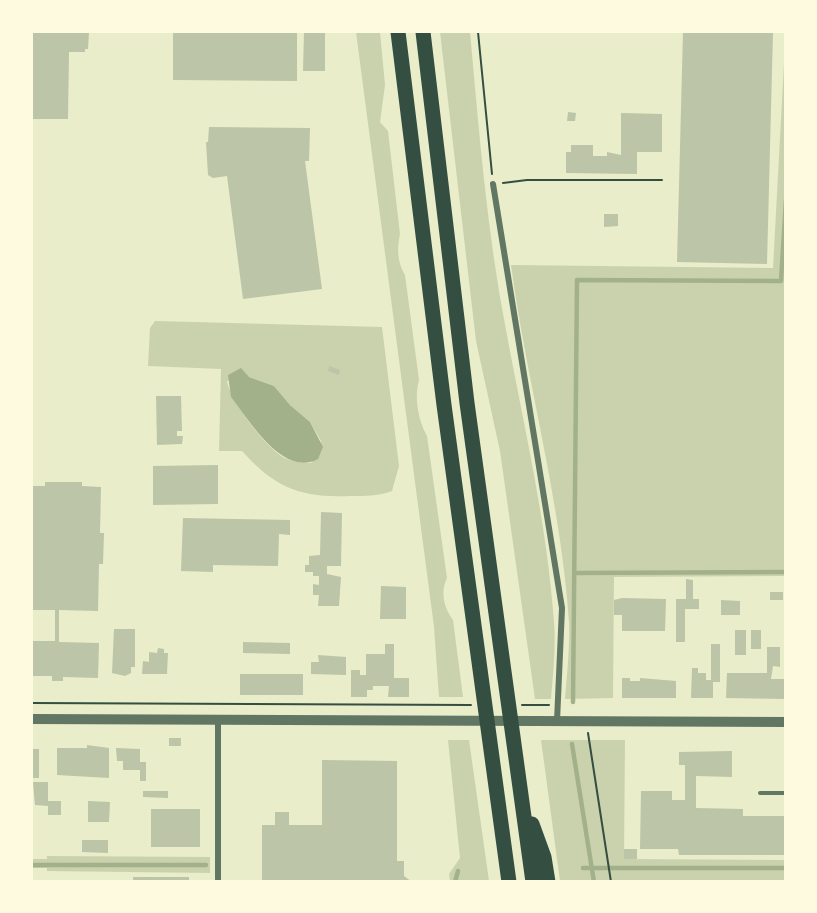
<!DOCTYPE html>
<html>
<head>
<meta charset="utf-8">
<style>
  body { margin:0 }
  #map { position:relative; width:817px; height:913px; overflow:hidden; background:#e9edc9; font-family:Lora,serif }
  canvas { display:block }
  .frame { position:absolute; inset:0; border:33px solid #fefae0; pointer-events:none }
</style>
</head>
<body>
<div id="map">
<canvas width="817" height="913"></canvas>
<div class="frame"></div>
</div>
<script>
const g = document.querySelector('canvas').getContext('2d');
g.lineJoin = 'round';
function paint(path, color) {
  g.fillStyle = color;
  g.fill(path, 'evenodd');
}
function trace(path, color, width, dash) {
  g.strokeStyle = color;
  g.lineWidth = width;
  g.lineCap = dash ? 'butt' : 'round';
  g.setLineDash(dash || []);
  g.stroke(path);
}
const green = new Path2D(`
  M356,32H380L385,85L380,122L388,131L400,234C397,248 397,262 405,275L419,380C414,397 418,420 427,436L447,578C440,592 444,608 453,620L463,697H439L434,627Z
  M440,32H470C479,131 487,232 506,330C524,427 547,523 554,622C556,647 553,674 551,699H535L500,451L476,341Z
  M785,45V576L614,577L613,698L565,699C567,674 570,647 569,622C561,501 527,384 511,265L773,268Z
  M155,321L382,327L399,466L392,491C379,496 365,496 350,496C301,498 275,488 242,451H219L221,369L148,366L150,328ZM249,377L274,386L290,405L310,422L321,441L311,463C303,463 295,462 287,459C268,451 230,401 227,381Z
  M448,740H469L489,881H450L449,874L460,858Z
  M541,740H625L624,859L785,860V881H560Z
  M47,856L210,857V873L47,871V868H32V859H47Z`);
const water = new Path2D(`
  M241,368L249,377L274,386L290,405L310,422L323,447L318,459C283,478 249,420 231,397L228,375Z`);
const stream = new Path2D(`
  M574,573L786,572
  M573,702L577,280L781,281L786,200
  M572,744L594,882
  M32,865H206
  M583,868H786
  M455,882L458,871`);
const building = new Path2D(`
  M32,32H89L88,49H85V52H69L68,119H32Z
  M173,32H297V81L173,80Z
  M304,32H325V71H303Z
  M683,32H773L767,264L677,262Z
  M568,112L576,113L575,121H567Z
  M621,113L662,114V152H637V174L566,173V152H571V145H593V156H607V152L621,155Z
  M209,127L310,128L309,161H305L322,289L243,299L227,176L213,178L208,175L206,142H208Z
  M604,214H618V226L604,227Z
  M329,366L340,370L339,375L328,371Z
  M156,396H181L182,431H177V436H183L182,444L157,445Z
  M218,465V504L153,505V466Z
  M45,482H82V486L101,487L100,533H104L103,564H99L98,611L59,610V642L99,643L98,678L63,677V681H52V676H32V641H55V610H32V486H45Z
  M321,512L342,513L341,566H327V574L341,577L339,606H318L319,595H313V584L319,585V576H313V572H305V565H309V556L320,555Z
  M183,518L290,520V535L279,534L278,566L213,565V572L181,571Z
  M686,579L693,580V599H699V609H685V642H676V599H686Z
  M381,586L406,587V619H380Z
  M770,592H783V600H770Z
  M622,598L666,599L665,631H622V615H614V600Z
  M721,600L740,601V615H721Z
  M114,629H135V667H131V673L125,676L112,673Z
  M735,630H746V655H735Z
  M751,630H761V649H751Z
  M243,642L290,643V654L243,653Z
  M385,644H394V678H409V697H388L389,686H373V690H367V697H351V670H360V675H366V654H385Z
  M711,644H720V682H713V698H691L692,668H698V673H706V680H711Z
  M767,647H780V667L773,666L771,679H785V699L726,698L727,673H767Z
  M158,648L164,649V653H168L167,674H142L143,661L149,662V652L157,653Z
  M318,655L346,657V675L311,674V662H319Z
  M240,674H303V695H240Z
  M622,678H630V681H640V678L676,681V698H622Z
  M169,738H181V746H169Z
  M87,745L109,748V778L57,775V748H87Z
  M116,748L140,749V762H146V781H140V770H123V761H117Z
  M32,749H39V778H32Z
  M732,751V777L696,776V808L743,809V816H786V855H679L678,849H640L641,791H672V800H685V765H679V752Z
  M322,760L397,761V861H404V876L412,882H262V825H275V812H289V825H322Z
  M33,782H48V801H61V815H48V806L35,805Z
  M143,791H168V798L143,797Z
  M88,801L110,802L109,822H88Z
  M151,809H200V847H151Z
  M82,840H108V853L82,852Z
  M624,849H637V859H624Z
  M133,877H189V882H133Z`);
const path = new Path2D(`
  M478,32L492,174
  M503,183L527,180H662
  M32,703L471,705
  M522,705H549
  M588,733L611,882`);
const service = new Path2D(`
  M760,793H786`);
const minor = new Path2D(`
  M493,184L562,608L557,721
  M218,719V882`);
const tertiary = new Path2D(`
  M32,719L786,722`);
const motorway = new Path2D(`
  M398,32L444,405L509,882
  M423,32L467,403L533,882
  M532,824L544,857L548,882`);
paint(green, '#cad2ad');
paint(water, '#a3b18a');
trace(stream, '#a3b18a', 4.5);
paint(building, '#bcc5a7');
trace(path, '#344e41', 2);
trace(service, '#617663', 4);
trace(minor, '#617663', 6);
trace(tertiary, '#617663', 10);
trace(motorway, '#344e41', 15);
</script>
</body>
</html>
